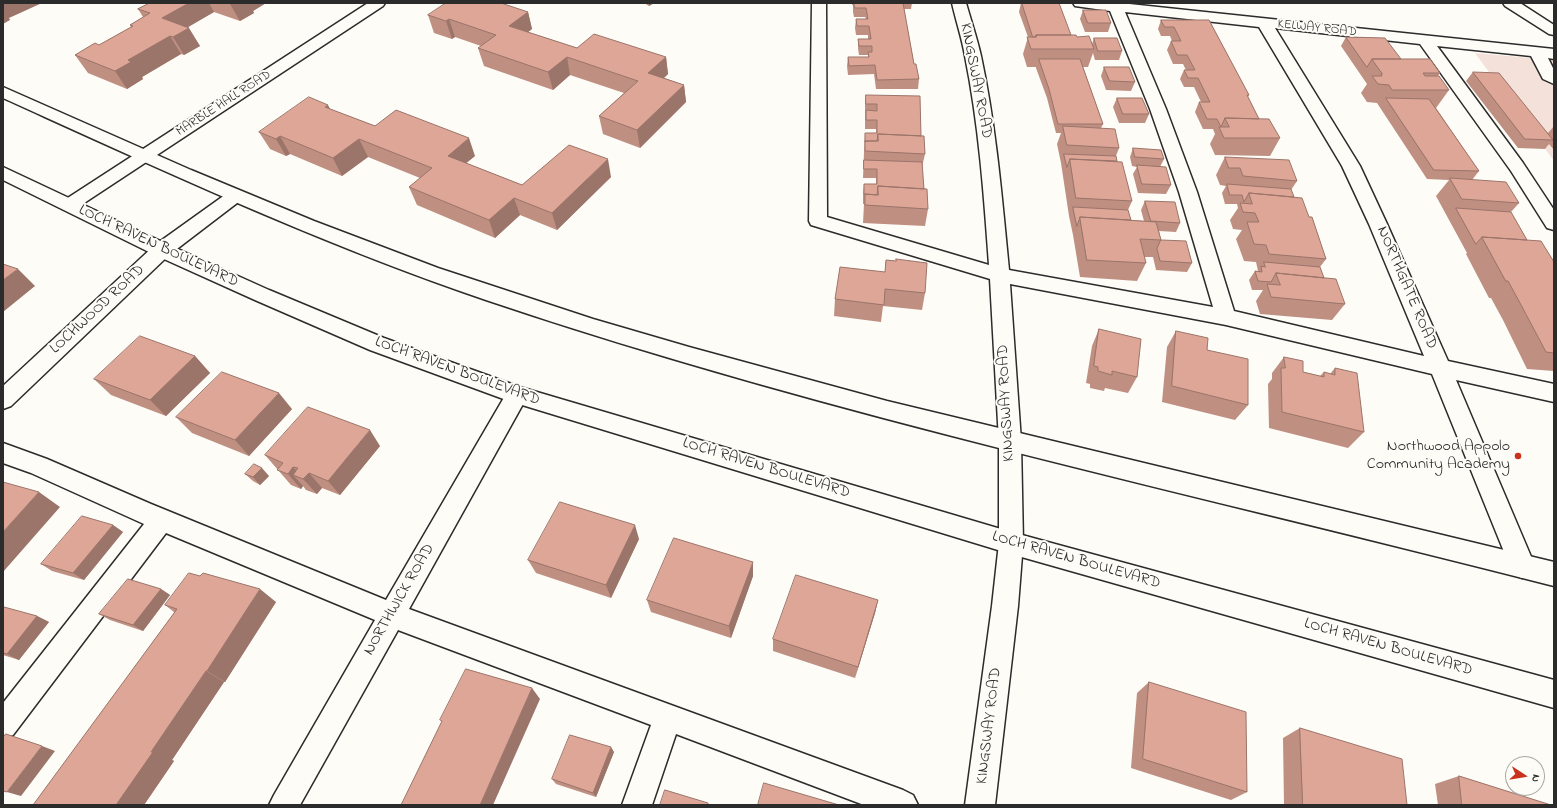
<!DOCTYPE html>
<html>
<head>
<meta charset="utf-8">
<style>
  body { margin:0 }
  #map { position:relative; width:1557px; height:808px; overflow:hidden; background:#fdfcf7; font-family:"Indie Flower",sans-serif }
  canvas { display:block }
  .frame { position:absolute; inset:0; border:4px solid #2b2b2b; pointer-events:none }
  .north { position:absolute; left:1505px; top:756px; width:40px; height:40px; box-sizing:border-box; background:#fdfcf7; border:1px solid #a9a8a5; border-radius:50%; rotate:102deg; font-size:11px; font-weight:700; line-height:16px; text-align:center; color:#2b2b2b }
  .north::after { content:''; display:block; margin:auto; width:14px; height:18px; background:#c8321e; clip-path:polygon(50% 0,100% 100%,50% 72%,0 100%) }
</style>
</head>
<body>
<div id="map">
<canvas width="1557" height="808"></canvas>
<div class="frame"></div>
<div class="north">N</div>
</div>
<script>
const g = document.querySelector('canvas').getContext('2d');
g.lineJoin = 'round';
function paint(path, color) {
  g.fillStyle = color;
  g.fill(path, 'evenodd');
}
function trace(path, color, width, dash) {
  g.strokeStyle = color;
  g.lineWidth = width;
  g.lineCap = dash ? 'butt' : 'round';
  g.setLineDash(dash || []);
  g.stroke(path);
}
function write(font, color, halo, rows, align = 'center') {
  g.font = font + ' "Indie Flower",sans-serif';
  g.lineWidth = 4;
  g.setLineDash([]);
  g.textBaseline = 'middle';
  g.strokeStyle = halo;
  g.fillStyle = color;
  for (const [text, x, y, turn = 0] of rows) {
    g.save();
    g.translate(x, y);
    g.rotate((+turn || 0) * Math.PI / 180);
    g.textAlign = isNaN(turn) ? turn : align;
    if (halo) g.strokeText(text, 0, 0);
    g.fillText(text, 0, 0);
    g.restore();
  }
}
const built = new Path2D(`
  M1475,53L1554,60V161Z`);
const minor = new Path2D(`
  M368,3H385L383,6L75,209L69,211L63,209L60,205L63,201Z
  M812,3H826L827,217L989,265C984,195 979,125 965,56C962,38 956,21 952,3H966C971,21 977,38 981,56C996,126 1002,198 1009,270L1213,307L1179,192L1150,109L1110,11L1075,6L1073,3H1120L1554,49V59L1548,58L1554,70V84L1543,79L1531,56L1437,46L1523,163L1554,210V230L1547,228L1511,171L1420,44L1275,28L1360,166L1387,224L1448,361L1554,384V402L1456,380L1535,566L1531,574L1522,578L1513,574L1432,374L1226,325L1010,284L1021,441L1023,543L1018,606L995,805H965L992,606L999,543V441L990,279L811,225L809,221ZM1125,12L1259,27L1342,166L1369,224L1424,356L1234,311L1197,192L1166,109Z
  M235,190L241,192L244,196L241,200L169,255L11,406L3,409V386L155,245L229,192Z
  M517,386L525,389L528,395L409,609L903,790L913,795L918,805H864L676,734L652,805H622L651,725L398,630L300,805H269L274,795L375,620L166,533L13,735L3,739V703L144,524L31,473L3,463V443L47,459L151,504L386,600L509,389Z`);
const major = new Path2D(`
  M1503,3H1520L1554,25V35L1549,34L1505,6Z
  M3,87L191,170L314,221L438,268L593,319L689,347L887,401L1554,562V586C1197,494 836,418 486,300C321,244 162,170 3,98Z
  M3,167L169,245L269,290L384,338L520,387L1011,532L1554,680V708L1011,554L509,401L370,350L255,300L155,255L3,180Z`);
const wall = new Path2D(`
  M150,3H266L253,11L254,13L240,21L214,12L187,27L200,46L184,55L181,54L142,77L143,79L127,89L88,73L75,55L99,45L131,27L130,25L143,17L138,9Z
  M644,3H654L649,6Z
  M852,3H912L911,9H904L914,64L919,79L918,89H876L874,74L848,75L847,66L848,57H868V55H859L858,48V39H868V35H856L855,28L856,19H866L865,17H854L853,12V5H852Z
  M1021,3L1071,35L1077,37L1092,44L1094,38L1122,51L1119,60H1095L1093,53L1088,67H1083L1103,124L1101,128L1119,148L1116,156L1117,161L1132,201L1128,210L1131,220L1144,221L1141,210L1145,201L1180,223L1176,232L1159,231L1161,240L1192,263L1187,272L1156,270L1153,257H1144L1146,263L1137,281L1080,277L1073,235L1069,216L1061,163L1057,144L1061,133H1056L1047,98L1036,68V67H1027L1023,54L1028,37L1019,12Z
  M1083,10L1111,23L1108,32H1085L1080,19Z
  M528,12L532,29L528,32L577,48L666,57L668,74L664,78L684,85L686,102L640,148L603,134L599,116L624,93L570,75L553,90L484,66L478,48L481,46L455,37L452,39L434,33L428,15Z
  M1161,20H1209L1249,95L1248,97L1259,119L1280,138L1270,156L1215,155L1210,144L1215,134L1213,129H1203L1195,112L1199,102H1201L1194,87H1184L1180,79L1184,70H1186L1183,64H1173L1167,50L1171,41H1172L1170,36H1161L1158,29Z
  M1346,37L1401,59L1440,73L1438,76L1449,90L1436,108L1479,171L1472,180L1519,203L1511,212L1527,240L1554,262V371L1527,369L1503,320L1491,298H1489L1466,254L1467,253L1436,196L1449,180L1427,179L1377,103L1367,102L1361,93L1367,84L1341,46Z
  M1104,67L1135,82L1131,91L1106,90L1101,76Z
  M1473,72L1548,133L1554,126V150L1549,144L1545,149L1518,148L1466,81Z
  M866,95L921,136L925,154L922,167L924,189L928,209L925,226L863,223L864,204H863V193L864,184H876V178H863L864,152L865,133H876V129H865V104Z
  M1117,98L1149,114L1145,123H1119L1113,107Z
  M330,109L375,126L475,156L466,163L522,185L611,177L557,230L520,215L495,238L417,205L409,187L420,178L368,157L342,176L290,154L286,156L270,149L259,132Z
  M1133,148L1164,159L1160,167L1171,185L1166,194L1138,193L1133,174L1137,167L1132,166L1130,157Z
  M1225,157L1297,181L1291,190L1294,197L1309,217L1326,259L1320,267L1324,278L1345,304L1332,320L1260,314L1256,301L1263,290H1252L1249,280L1255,271H1258L1256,262L1244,261L1236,239L1242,230L1233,229L1230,220L1238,208L1237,204H1225L1222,193L1226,186L1220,185L1216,175Z
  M896,259L925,293L922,310L883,306L881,322L834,316L835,299L885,272L886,260L896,261Z
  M1099,329L1137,377L1128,393L1105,388L1104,391L1090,388V384L1086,383L1092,346Z
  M1176,331L1207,350L1248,405L1235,420L1162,402L1167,347Z
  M195,356L210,373L166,416L111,395L94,379Z
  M1284,357L1303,372L1320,376L1324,372L1330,374L1335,368L1364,432L1348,448L1269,428L1268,384L1272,379V373Z
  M292,409L249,456L192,433L176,417Z
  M380,446L340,495L322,488L317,494L306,490L303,486L301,489L291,485L265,455Z
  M245,474L269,476L260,485L253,481Z
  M113,525L123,532L84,580L52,571L41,564Z
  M639,539L611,598L536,573L528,560Z
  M753,576L731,638L651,612L647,600Z
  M161,589L170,595L143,631L110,620L99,614Z
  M878,600L875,613L855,678L773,651V639Z
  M276,602L225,682H224L172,760L174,761L144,805L174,612L165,605Z
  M3,608L37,616L49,622L19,660L3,655Z
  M1149,682L1247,792L1231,800L1131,768L1137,693Z
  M1300,728L1407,805H1284L1283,738Z
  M614,752L596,797L556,784L552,779Z
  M1459,776L1551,805H1438L1435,784Z`);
const shadedWall = new Path2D(`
  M3,3H42L9,18L10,20L3,24Z
  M189,3H209L214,12L173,36L162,18Z
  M232,3H266L253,11L254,13L240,21L230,4Z
  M649,3H654L649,6Z
  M528,12L532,29L514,43L509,26Z
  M449,19L455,37L452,39L446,21Z
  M189,28L200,46L184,55L173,37Z
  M170,36L181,54L142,77L143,79L127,89L115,71L128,60Z
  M567,57L570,75L553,90L548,72Z
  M666,57L668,74L651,90L648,73Z
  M684,85L686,102L640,148L637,130Z
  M328,105L337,122L325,107Z
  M280,136L290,154L286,156L276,139Z
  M469,138L475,156L454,173L448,156Z
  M359,139L368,157L342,176L333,158Z
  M608,159L611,177L557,230L552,213Z
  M514,198L520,215L495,238L489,220Z
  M18,269L35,286L3,312V280Z
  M195,356L210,373L166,416L150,400Z
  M279,393L292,409L249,456L235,440Z
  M370,430L380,446L340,495L328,481Z
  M293,467L304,479L309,473L322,488L317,494L303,479L293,475L303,486L301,489L288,474Z
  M262,468L269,476L260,485L253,477Z
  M39,492L60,507L3,572V532Z
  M113,525L123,532L84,580L73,573Z
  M635,525L639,539L611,598L606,585Z
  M753,562V576L731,638L729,626Z
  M161,589L170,595L143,631L133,625Z
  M260,589L276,602L225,682L207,671Z
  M878,600L875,613L855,678L858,667Z
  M37,616L49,622L19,660L7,654Z
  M206,671L224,682L172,760L174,761L144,805H116L151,752Z
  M532,688L540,699L493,805H480Z
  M42,746L55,751L21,796L7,792Z
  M611,747L614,752L596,797L593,793Z`);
const building = new Path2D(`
  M150,3H189L162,18L189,28L173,37L170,36L128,60L131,62L115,71L75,55L95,43L99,45L133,26L130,25L150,13L138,9Z
  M446,3H501L528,12L509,26L577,48L594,34L666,57L648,73L684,85L637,130L599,116L638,81L567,57L548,72L478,48L496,35L449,19L446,21L428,15Z
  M854,3H903L914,64H916L919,79L877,80L875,65L849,66L848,57H869L868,52H872V46H859L858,39H871L869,26H857L856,19H868L866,8H855Z
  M1022,3H1059L1071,35H1036V37H1033Z
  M1083,10H1106L1111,23H1088Z
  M1161,20H1209L1249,95H1247L1259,119L1225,118L1221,127L1217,119H1207L1199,102H1210L1198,78H1188L1184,70H1195L1187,55H1177L1171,41H1181L1174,27H1165Z
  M1036,35H1076L1077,37L1089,36L1094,49H1031L1027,37H1036Z
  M1346,37L1385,38L1401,59H1372L1367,67Z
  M1094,38H1117L1122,51H1098Z
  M1039,59H1080L1103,124H1058L1049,89Z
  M1372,59H1430L1440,73H1423L1425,76H1439L1449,90H1392L1389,85L1378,84L1372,76H1382L1381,74H1382Z
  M1104,67H1129L1135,82L1110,81Z
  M1473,72L1499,73L1553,140L1525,139Z
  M866,95L920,96L921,136L878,134L877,141H865V142V133H877V120H866V110L877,111V104H866Z
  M309,97L328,105L325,107L375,126L396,110L469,138L448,156L522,185L569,145L608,159L552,213L514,198L489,220L409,187L432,168L359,139L333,158L280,136L276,139L259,132Z
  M1117,98H1142L1149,114H1123Z
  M1386,98L1429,99L1479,171L1434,170Z
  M1225,118L1269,119L1280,138H1224L1219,127H1229Z
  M1063,126L1115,129L1119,148L1067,145Z
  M878,134L924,136L925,154L865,151V141H878Z
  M1133,148L1161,150L1164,159L1135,157Z
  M1064,154L1116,156L1117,161L1070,159L1067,167Z
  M1225,157L1289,160L1297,181L1243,176L1240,168H1229Z
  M1070,159L1122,162L1132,201L1076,198Z
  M864,160L922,162L924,189L878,186L877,195L864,194V184H877V169H864Z
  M1137,165L1166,167L1171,185L1142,184Z
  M1450,178L1506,182L1519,203L1462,199Z
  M1227,184L1291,189L1294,197L1249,193L1244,202L1242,195H1230Z
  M878,186L927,189L928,209L865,205V194L878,195Z
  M1249,193L1302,198L1309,217H1312L1326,259L1269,254L1266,245L1254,244L1247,222H1259L1255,213L1243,212L1240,203L1252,204Z
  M1145,201L1175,202L1180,223L1151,221Z
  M1073,207L1128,210L1131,220L1080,217L1077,226Z
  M1456,208L1511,212L1527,240L1482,237L1476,244Z
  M1080,217L1156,222L1161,240L1140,239L1146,263L1087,260Z
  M1482,237L1541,241L1554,262V353L1546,352L1520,303L1508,281H1506Z
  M1161,240L1186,241L1192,263L1160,261L1157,249Z
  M896,259L927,263L925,293L885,289L884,305L835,299L840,267L885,272L886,260L896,261Z
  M1264,262L1320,267L1324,278L1276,273L1271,282L1258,281L1255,271L1262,272L1261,266L1265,267Z
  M3,264L18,269L3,280Z
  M1276,273L1336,279L1345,304L1271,297L1267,284L1280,285Z
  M1099,329L1141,339L1137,377L1112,371V375L1098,371V367L1094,366Z
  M1176,331L1208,338L1207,350L1248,359V405L1172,386Z
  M140,336L195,356L150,400L94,379Z
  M1284,357L1303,361V372L1324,377V372L1335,375V368L1357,373L1364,432L1282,412L1281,368H1285Z
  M222,372L279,393L235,440L176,417Z
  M308,407L370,430L328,481L309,473L303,479L293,475L298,468L293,467L288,474L277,470L283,463L265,455Z
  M254,464L262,468L253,477L245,474Z
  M3,482L39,492L3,532Z
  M560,502L635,525L606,585L528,560Z
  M82,516L113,525L73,573L41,564Z
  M674,538L753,562L729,626L647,600Z
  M189,573L200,576L203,573L260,589L207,671H206L151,752H153L116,805H33L177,609L165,605Z
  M796,575L878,600L858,667L773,639Z
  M128,579L161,589L133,625L99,614Z
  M4,607L37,616L7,654L3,653V608Z
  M466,669L532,688L480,805H401L442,721L440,720Z
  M1149,682L1246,712L1247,792L1143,759Z
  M1300,728L1402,759L1407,805H1303Z
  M6,734L42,746L7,792L3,791V738Z
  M570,735L611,747L593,793L552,779Z
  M1459,776L1551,805H1462Z
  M764,783L839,805H758Z
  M665,790L708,803V805H660Z`);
const markers = [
  [1518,456,4,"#c8321e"]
];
const farStreetnames = [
  ["KELWAY ROAD",1317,29,6],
  ["MARBLE HALL ROAD",224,104,-33]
];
const streetNames = [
  ["KINGSWAY ROAD",975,81,79],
  ["LOCH RAVEN BOULEVARD",158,247,25],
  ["NORTHGATE ROAD",1406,288,67],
  ["LOCHWOOD ROAD",98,310,-43],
  ["LOCH RAVEN BOULEVARD",457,372,20],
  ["KINGSWAY ROAD",1007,403,-93],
  ["LOCH RAVEN BOULEVARD",766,469,17],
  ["LOCH RAVEN BOULEVARD",1076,561,16],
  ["NORTHWICK ROAD",400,600,-60],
  ["LOCH RAVEN BOULEVARD",1388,648,16],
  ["KINGSWAY ROAD",990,726,-83]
];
const poiNames = [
  ["Northwood Appolo",1510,447],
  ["Community Academy",1510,465]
];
paint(built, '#f4e2da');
trace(minor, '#2b2b2b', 3);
trace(major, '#2b2b2b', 3);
paint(minor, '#fdfcf7');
paint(major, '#fdfcf7');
paint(wall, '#bf8f82');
paint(shadedWall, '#9b746a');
paint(building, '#dea697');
trace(building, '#9b746a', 1);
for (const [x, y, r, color] of markers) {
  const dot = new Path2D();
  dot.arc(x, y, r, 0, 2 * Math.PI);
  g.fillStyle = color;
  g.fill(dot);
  trace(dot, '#fdfcf7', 1.5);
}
write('13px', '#2b2b2b', '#fdfcf7', farStreetnames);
write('16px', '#2b2b2b', '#fdfcf7', streetNames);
write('16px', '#2b2b2b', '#fdfcf7', poiNames, 'right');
</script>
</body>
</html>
